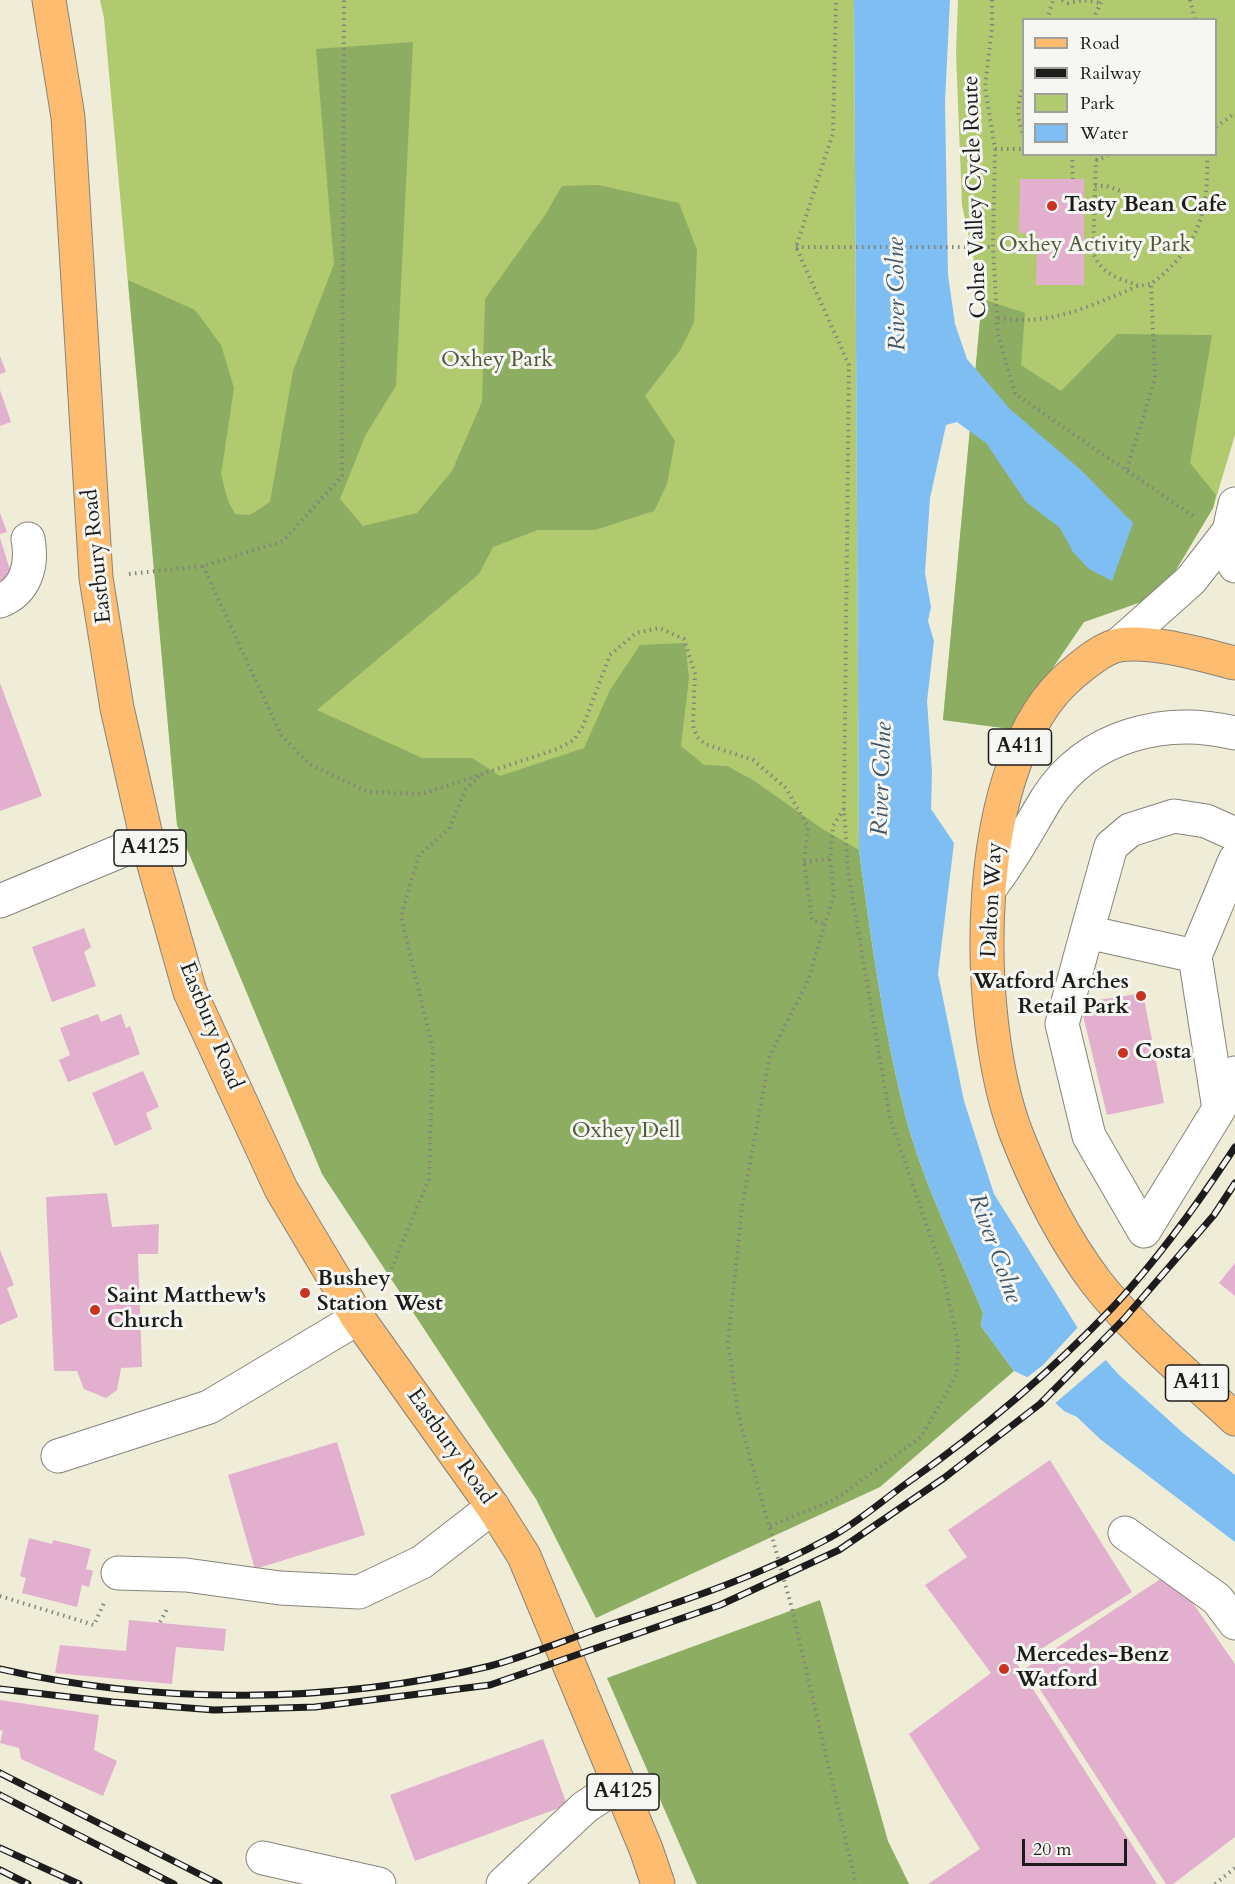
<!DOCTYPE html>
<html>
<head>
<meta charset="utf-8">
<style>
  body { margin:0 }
  #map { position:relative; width:1235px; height:1884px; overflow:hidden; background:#efecd8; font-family:Cardo,serif }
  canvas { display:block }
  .legend { position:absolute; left:1022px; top:18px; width:195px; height:138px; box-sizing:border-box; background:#f6f6f2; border:2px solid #9f9f9c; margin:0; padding:8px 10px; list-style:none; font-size:18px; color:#1c1c1c }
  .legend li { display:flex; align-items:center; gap:12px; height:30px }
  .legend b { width:30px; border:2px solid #9f9f9c }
  .scale { position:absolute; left:1022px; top:1839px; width:105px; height:27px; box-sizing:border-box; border:3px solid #1c1c1c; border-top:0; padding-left:8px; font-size:18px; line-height:21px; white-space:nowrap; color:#1c1c1c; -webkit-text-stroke:4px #f6f6f2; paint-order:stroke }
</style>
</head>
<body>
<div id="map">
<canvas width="1235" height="1884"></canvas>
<ul class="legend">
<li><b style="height:8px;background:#febc71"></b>Road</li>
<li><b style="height:8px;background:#1c1c1c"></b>Railway</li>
<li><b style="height:16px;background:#b1c96f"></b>Park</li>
<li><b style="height:16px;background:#7fbef3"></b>Water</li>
</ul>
<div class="scale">20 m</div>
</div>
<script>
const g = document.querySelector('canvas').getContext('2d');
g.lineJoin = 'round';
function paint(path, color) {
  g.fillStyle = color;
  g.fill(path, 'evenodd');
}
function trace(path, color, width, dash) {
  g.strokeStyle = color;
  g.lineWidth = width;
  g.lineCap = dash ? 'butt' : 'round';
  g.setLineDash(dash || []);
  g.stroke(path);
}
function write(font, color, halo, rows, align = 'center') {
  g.font = font + ' Cardo,serif';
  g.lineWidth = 6;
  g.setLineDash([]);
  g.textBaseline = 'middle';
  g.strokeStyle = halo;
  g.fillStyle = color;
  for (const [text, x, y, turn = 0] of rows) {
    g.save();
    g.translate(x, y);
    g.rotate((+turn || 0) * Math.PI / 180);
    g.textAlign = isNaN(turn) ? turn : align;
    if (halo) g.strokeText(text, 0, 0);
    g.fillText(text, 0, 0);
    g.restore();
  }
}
const green = new Path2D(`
  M100,0H854L859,850L811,865L177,825L104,18Z
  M958,0H1235V435L1213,508L1161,595L1084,622L1011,729L943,720L982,299L962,205L956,53ZM1024,20H1216V154H1024Z`);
const forest = new Path2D(`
  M413,42L396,386L366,434L340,499L363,526L417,513L452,471L482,402L485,299L545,215L562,186L598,185L679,203L697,250L694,322L681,349L645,396L675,441L667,484L654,511L595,530H538L493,547L479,574L317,710L422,758H472L500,776L584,748L610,690L640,645L685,643L689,678L681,746L704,765L727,766L753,780L821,828L859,850C871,939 883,1027 905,1114C923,1183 956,1248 983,1313L981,1326L1014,1371L880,1487L596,1618L536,1499L322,1174L177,825L128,280L195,310L221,345L234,388L221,474L228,501L235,514L250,515L270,502L293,371L334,264L316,49Z
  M982,299L1025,313L1021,365L1061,391L1117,334L1212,335L1190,463L1216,495L1213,508L1161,595L1084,622L1011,729L943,720Z
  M820,1600L888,1841L909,1884H697L607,1678Z`);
const water = new Path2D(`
  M854,0H950L945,101L948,275L955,324L967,359L1010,409L1082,471L1133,523L1112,581L1089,569L1073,552L1060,528L1026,502L986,443L957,422L946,425L930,498L925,573L931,607L928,621L934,641L927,701L932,772L931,809L954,843L938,974L964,1101L994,1194L1079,1330L1119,1375L1183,1433L1235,1475V1542L1100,1439L1077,1417L1064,1411L1027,1377L1014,1371L981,1326L983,1313C956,1248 923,1183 905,1114C883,1027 871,939 859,850Z`);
const pier = new Path2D(`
  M1080,1325L1108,1358L1053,1405L1025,1379L1043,1365Z`);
const building = new Path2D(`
  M1020,179H1084V285H1036L1037,234L1019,233Z
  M0,356L6,372L0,374Z
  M0,390L11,422L0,426Z
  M0,513L7,532L0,534Z
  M0,538L16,589L0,594Z
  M0,683L42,796L0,811Z
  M84,928L91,947L84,952L96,986L52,1002L32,947Z
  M1143,993L1164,1103L1107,1115L1080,1003Z
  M98,1014L101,1022L121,1014L126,1028L130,1026L140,1054L68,1082L59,1060L70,1055L60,1028Z
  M143,1071L159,1107L146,1113L152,1129L115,1146L92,1093Z
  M107,1193L112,1227L159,1224L158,1254H138L142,1367L121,1368L117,1390L106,1398L84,1389L77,1371H54L46,1197Z
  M0,1250L14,1285L7,1288L18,1317L0,1325Z
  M1235,1263V1296L1219,1283Z
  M337,1442L365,1535L255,1569L228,1475Z
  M1050,1460L1132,1592L1017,1664L1157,1884H928L980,1849L909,1734L991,1673L925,1585L967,1557L948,1530Z
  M29,1538L52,1544L53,1540L91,1549L86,1569L93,1571L89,1587L82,1585L77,1607L22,1593L26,1578L20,1576Z
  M1162,1578L1179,1583L1235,1664V1837L1173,1884H1166L1026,1668Z
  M129,1620L226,1629L224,1651L176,1647L172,1684L55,1673L60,1645L126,1651Z
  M0,1700L99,1715L94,1750L117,1761L103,1796L21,1759L19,1748L0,1743L3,1731L0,1730Z
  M543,1739L567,1805L415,1861L390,1795Z`);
const path = new Path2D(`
  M992,0V27L985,87L995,149L993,247L998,334L1015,394L1196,518
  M1062,0L1068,3L1084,0L1100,3
  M1190,0L1195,20
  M1047,20L1053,0
  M1093,20L1102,0
  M1024,84C1017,104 1016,117 1024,136
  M1216,127L1235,113
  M995,149H1024
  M1072,154L1073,179
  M1093,154L1096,160L1093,252C1100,273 1118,279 1138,285
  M1096,160L1108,156
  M1095,186H1107L1124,192
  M1182,207L1202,210
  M796,247H993
  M998,318C1052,326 1090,306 1138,286L1151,284
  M1127,469L1155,379L1151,284C1198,249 1209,212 1207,154
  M203,566L281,735L309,764L368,792L422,794L557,749L574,740L583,726L610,655L636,633L659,628L684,639L695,674L693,726L697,737L705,744L753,760L786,788L808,827L804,862L812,920L825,924
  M129,574L203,566L283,541L342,476L344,0
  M844,809L833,826L830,859L834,894L807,983L770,1055L742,1207L728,1342L738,1414L791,1605L856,1884
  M804,862L830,859
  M382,1291L429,1179L433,1050L401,916L419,855L449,829L466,789L481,775
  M770,1526L836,1499L921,1437L957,1374L958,1343L942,1270L890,1118L848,871L844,808L849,365L796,247L833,133L836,0
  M0,1596L94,1625L104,1603
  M160,1622L167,1609
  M1215,1884L1235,1868`);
const minor = new Path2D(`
  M1235,504L1229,531L1235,566
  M0,601C26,591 33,565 28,539
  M1118,645L1191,580L1229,531
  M990,888C1013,859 1028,829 1047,798C1088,735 1165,716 1235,733
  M0,901L147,840
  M1087,932L1062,1024L1089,1136L1144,1231L1219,1109L1235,1073
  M1195,956L1087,932L1111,846L1130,830L1174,816L1206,821L1235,834
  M1219,1109L1195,956L1235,860
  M58,1456L209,1407L358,1318
  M1125,1533L1217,1599L1235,1623
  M118,1573L186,1575L280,1588L359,1592L422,1562L493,1507
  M263,1858L379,1884
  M503,1884L585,1807L620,1784`);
const major = new Path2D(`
  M49,0L68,117L96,578L117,708L147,840L190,992L281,1189L358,1318L493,1507L524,1556L646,1849L658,1884
  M1235,663C1202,655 1153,640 1119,645C1102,648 1083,665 1071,675C969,762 972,1016 1016,1133C1036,1184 1063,1238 1096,1282C1134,1331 1189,1376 1235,1419`);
const rail = new Path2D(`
  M0,1669C156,1705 335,1704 490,1666C531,1655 572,1637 612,1624C687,1600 762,1575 831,1537C858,1522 882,1501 907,1483C981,1431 1051,1372 1114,1306C1159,1258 1199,1202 1235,1147
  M0,1689L113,1702L214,1710L315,1707L490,1685L720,1605L839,1550L944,1478L1040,1404L1124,1319L1214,1215L1235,1183
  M0,1773L219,1884
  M0,1795L174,1884
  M0,1848L79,1884
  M0,1870L28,1884`);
const markers = [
  [1052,206,6,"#c8321e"],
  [1141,996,6,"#c8321e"],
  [1123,1053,6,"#c8321e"],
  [305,1293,6,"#c8321e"],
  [95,1310,6,"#c8321e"],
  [1004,1669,6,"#c8321e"]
];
const shields = [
  [1020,747,63],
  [150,848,72],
  [1197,1383,63],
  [623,1792,72]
];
const shieldNames = [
  ["A411",1020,747],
  ["A4125",150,848],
  ["A411",1197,1383],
  ["A4125",623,1792]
];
const streetNames = [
  ["Colne Valley Cycle Route",976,197,-92],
  ["Eastbury Road",98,556,-96],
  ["Dalton Way",993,900,-87],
  ["Eastbury Road",210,1026,68],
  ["Eastbury Road",450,1447,55]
];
const poiNames = [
  ["Tasty Bean Cafe",1064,206],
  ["Watford Arches",1129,983,"right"],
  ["Retail Park",1129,1008,"right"],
  ["Costa",1135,1053],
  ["Bushey",317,1280],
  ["Station West",317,1305],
  ["Saint Matthew's",107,1297],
  ["Church",107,1322],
  ["Mercedes-Benz",1016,1656],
  ["Watford",1016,1681]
];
const parkNames = [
  ["Oxhey Activity Park",1095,246],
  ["Oxhey Park",497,361],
  ["Oxhey Dell",626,1132]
];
const waterNames = [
  ["River Colne",898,294,-91],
  ["River Colne",883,779,-88],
  ["River Colne",994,1249,70]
];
paint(green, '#b1c96f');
paint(forest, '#8cad62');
paint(water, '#7fbef3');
paint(pier, '#efecd8');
paint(building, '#e2b0ce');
trace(minor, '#86847a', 35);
trace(major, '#86847a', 35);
trace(path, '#86847a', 4, [1.5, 4.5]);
trace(minor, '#fff', 33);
trace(major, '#febc71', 33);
trace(rail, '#1c1c1c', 7);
trace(rail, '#f6f6f2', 4.5, [14]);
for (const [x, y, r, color] of markers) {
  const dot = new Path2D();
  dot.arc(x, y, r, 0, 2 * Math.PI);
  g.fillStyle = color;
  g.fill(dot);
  trace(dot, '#f6f6f2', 2);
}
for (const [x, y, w] of shields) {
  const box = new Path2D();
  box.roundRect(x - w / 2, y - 18, w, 36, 4.5);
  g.fillStyle = '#f6f6f2';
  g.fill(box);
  trace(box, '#1c1c1c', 1.5);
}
write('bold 21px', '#1c1c1c', null, shieldNames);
write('22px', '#1c1c1c', '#f6f6f2', streetNames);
write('bold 22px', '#1c1c1c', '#f6f6f2', poiNames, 'left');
write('22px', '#505939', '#f6f6f2', parkNames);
write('italic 24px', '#3f5567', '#f6f6f2', waterNames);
</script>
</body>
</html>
